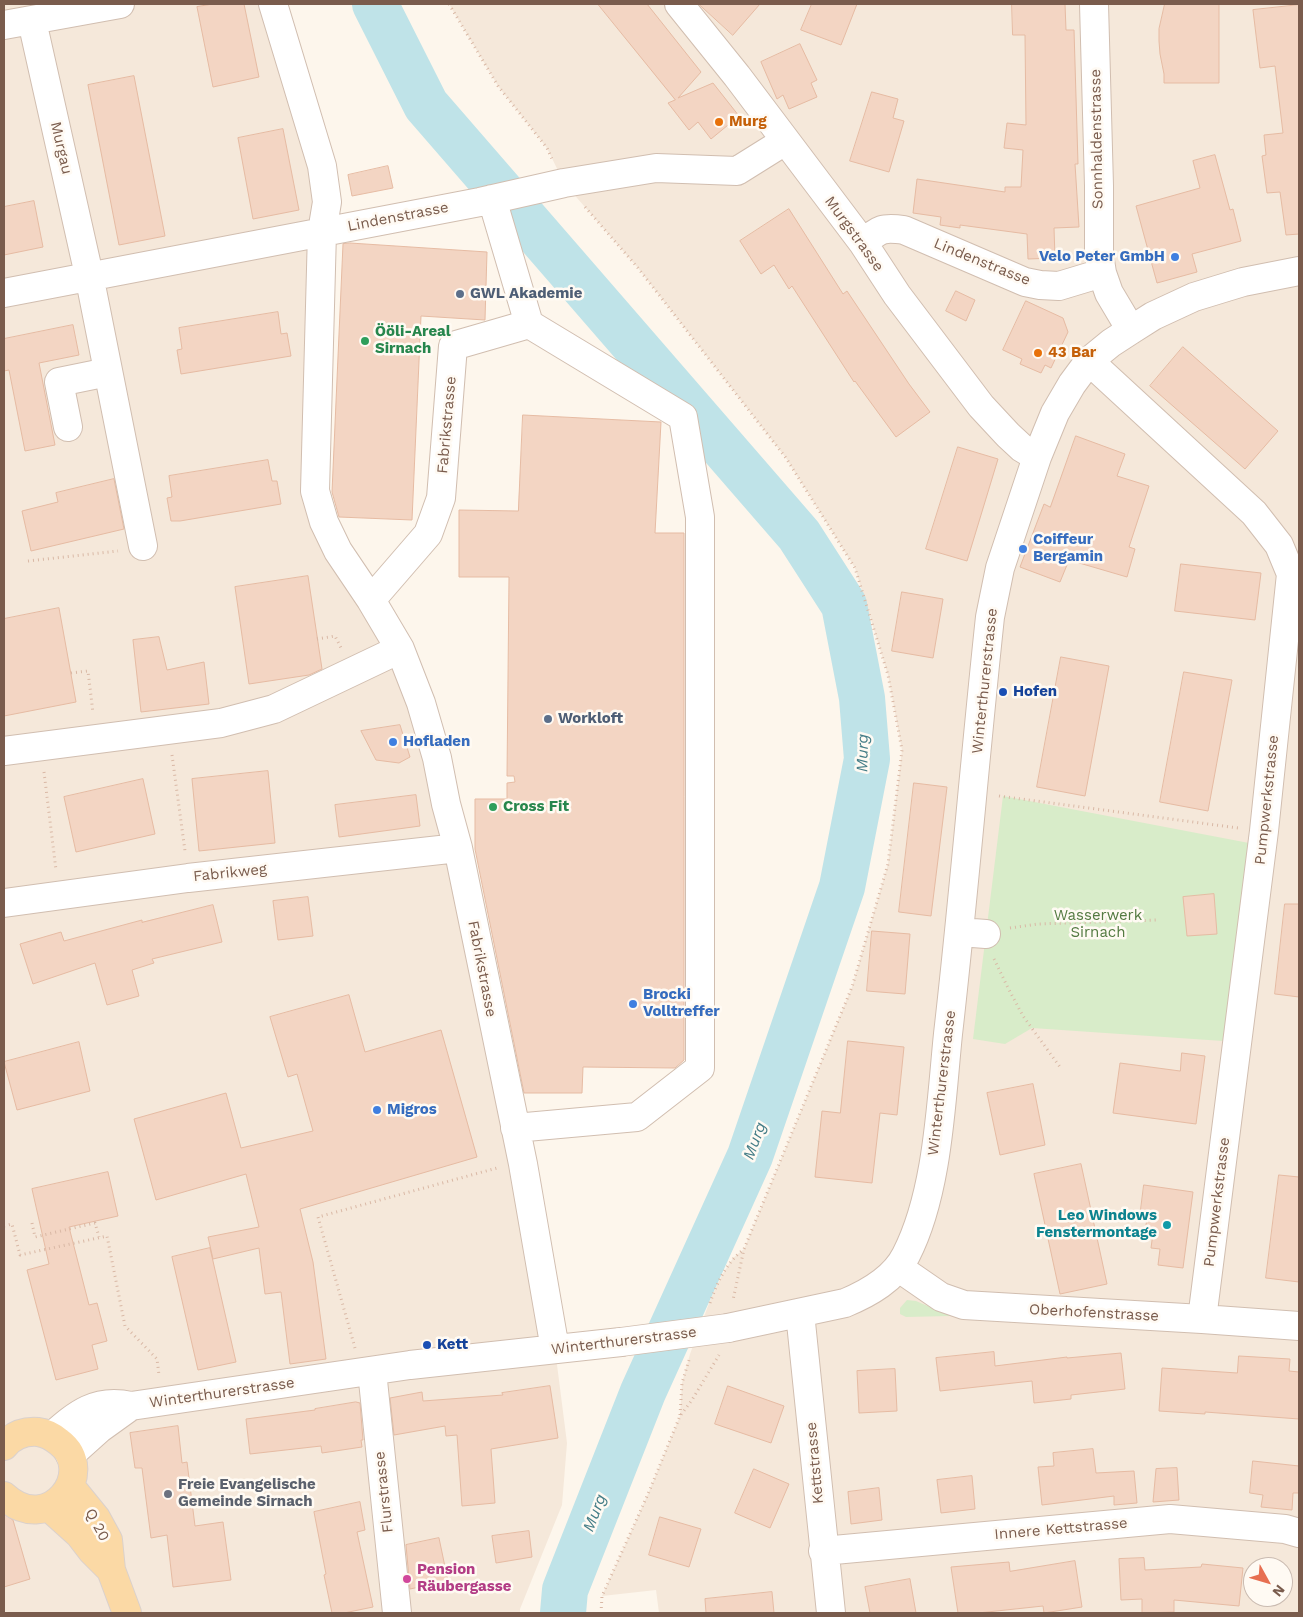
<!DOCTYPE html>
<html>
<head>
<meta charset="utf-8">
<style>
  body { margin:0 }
  #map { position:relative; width:1303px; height:1617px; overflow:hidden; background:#fdf6ec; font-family:"Work Sans",sans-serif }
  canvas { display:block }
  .frame { position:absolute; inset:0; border:5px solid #7a5c4d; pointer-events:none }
  .north { position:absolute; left:1243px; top:1557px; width:50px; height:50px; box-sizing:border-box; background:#fffaf3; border:1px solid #cabbb1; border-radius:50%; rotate:129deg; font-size:14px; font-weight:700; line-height:20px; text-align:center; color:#7a5c4d }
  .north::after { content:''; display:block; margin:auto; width:18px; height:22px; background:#e76f51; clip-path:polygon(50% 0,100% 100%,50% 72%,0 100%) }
</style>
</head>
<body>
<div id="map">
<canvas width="1303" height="1617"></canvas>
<div class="frame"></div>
<div class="north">N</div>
</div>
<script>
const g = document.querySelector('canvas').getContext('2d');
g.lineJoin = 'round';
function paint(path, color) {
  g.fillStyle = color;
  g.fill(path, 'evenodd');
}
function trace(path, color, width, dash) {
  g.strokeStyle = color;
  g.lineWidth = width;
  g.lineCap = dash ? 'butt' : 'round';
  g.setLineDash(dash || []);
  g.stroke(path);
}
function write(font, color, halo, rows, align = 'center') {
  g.font = font + ' "Work Sans",sans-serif';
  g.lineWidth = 5;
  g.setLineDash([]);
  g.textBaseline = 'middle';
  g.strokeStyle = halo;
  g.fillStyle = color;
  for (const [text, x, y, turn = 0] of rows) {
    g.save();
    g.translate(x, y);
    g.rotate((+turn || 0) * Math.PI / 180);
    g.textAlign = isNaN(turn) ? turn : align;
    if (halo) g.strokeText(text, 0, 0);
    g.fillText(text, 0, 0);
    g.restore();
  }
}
const residential = new Path2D(`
  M4,4H273L322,166L315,491L400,649L555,1349L567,1443L562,1505L520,1609V1613H4Z
  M449,4H1299V1613H659L656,1590L602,1596L648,1494L680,1416L682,1383L690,1354L711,1298L722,1275L733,1258L744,1249L852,987L888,864L902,750L888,675L855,568L786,458L638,268L564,183L547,148L498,86ZM1253,1567H1283V1597H1253Z`);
const green = new Path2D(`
  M1003,796L1249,843L1223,1041L1032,1028L1005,1044L973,1039Z
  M907,1300L916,1301L951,1316L906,1317L900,1314V1308Z`);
const river = new Path2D(`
  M375,4L426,105L799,535L844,605L862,698L867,759L842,887L750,1156L643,1392L565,1590L563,1613`);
const building = new Path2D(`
  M213,4H244L259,77L213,87L197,7Z
  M598,4H647L701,72L678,98L713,83L739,116L711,139L698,122L689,130L668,103L675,100Z
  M699,4H760L733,35Z
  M812,4H857L841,45L801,30Z
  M1012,4H1065L1066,30H1074L1078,164H1075L1079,227L1054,228L1055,258L1028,259L1027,234L960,225V228L940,225L941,217L913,213L917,179L1005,192V187H1021L1023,150L1004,148L1007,123L1026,125L1025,35H1013Z
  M1165,4H1219V83H1164V74L1160,54L1159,41V29Z
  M1299,5V234L1286,235L1280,192L1267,193L1262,156L1266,155L1264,135L1283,133L1275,66L1260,68L1253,10Z
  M800,44L817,80L811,83L817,97L789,109L783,95L777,99L761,62Z
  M134,76L165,236L119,245L88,85Z
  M872,92L898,99L893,118L904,121L889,172L850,161Z
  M283,129L299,210L253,219L238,138Z
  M1215,155L1230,210L1233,209L1241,241L1192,254L1197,272L1157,283L1136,206L1200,188L1193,161Z
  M388,166L393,188L352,196L348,175Z
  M34,201L43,247L4,255V207Z
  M789,209L843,294L847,291L909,384L930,412L896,437L855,381L854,382L792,286L789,289L774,265L761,274L740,241Z
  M350,243L487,252L485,320L421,316L412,520L339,517L332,492L343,244Z
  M956,291L975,300L966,321L946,311Z
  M1026,301L1063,318L1068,332L1051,368L1045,365L1041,373L1020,364L1022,359L1003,350Z
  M278,312L281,334L287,333L291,356L181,374L177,350L182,349L179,328Z
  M73,325L79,355L39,363L55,445L25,451L9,370L4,371V339Z
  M1183,347L1278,431L1245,469L1150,386Z
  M523,415L661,422L655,533H684V1060L675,1068L583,1067L582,1093H524L475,849V799H507V783L515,782L514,776H507L509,577H459V510L518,511Z
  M1076,436L1125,454L1117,476L1149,486L1129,547L1135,549L1127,577L1069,560L1060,582L1020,567L1044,504L1050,507Z
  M958,447L998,459L967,561L926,549Z
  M268,460L272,481H277L281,504L180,521H171L167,498L172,497L169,476Z
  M114,479L124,529L31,551L22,511L58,502L56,493Z
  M1181,564L1261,573L1255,620L1175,611Z
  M308,576L322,669L309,675L249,684L235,587Z
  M902,592L943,599L933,658L892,651Z
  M59,608L76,702L4,716V619Z
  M159,637L167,670L204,662L209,704L141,712L133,640Z
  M1061,657L1109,666L1085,796L1037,787Z
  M1184,672L1232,680L1208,811L1160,802Z
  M400,725L410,757L399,763L376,760L361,731Z
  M268,771L275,843L199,851L192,779Z
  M143,779L155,834L76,852L64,797Z
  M914,783L947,787L931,916L899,912Z
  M416,795L420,826L339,837L335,805Z
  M1214,894L1217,934L1187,936L1183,897Z
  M308,897L313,936L278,940L273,901Z
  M1285,904H1299V997L1275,994Z
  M213,905L222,942L152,959L154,963L132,970L139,996L107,1005L95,963L33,984L20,944L61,932L64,941L142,920V922Z
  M872,931L910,934L905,994L867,991Z
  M349,995L365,1052L441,1030L477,1157L300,1209L313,1262L326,1359L290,1364L281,1292L265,1294L259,1248L213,1259L208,1237L259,1227L246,1174L156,1200L134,1119L226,1093L241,1148L313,1131L297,1074L288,1077L270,1017Z
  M848,1041L904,1047L897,1115L880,1113L872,1183L815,1177L822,1111L840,1113Z
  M79,1042L90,1091L17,1110L4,1062Z
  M1182,1053L1205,1056L1196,1124L1113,1113L1120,1063L1180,1071Z
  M1033,1084L1045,1145L1000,1155L987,1093Z
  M1081,1164L1107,1284L1060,1294L1034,1174Z
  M108,1172L118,1216L69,1227L89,1305L97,1303L107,1341L92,1345L98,1369L56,1380L27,1270L49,1264L32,1189Z
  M1279,1175L1299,1177V1282L1266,1278Z
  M1144,1185L1193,1192L1183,1268L1158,1265L1160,1249L1151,1248L1153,1233L1145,1232L1147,1218L1140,1217Z
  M210,1248L236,1362L198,1370L172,1257Z
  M994,1352L995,1366L1067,1357V1358L1121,1353L1125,1389L1071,1395V1399L1034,1403L1032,1381L940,1391L936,1358Z
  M1239,1356L1290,1359L1289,1371L1299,1372V1419L1205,1412V1414L1159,1411L1162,1368L1237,1373Z
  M895,1369L897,1411L859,1413L857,1371Z
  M550,1386L558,1438L491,1449L495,1503L462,1506L457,1435L446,1436L445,1426L394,1435L390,1398L422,1392L423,1401L503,1395L502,1393Z
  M728,1386L784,1406L771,1443L715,1424Z
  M356,1402L360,1403L363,1440H361L362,1447L322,1453L321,1446L250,1454L246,1419L315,1410V1409Z
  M178,1426L182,1463L187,1462L195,1526L223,1522L231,1580L173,1587L167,1535L151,1538L142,1468H135L130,1433Z
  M1093,1449L1096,1473L1134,1471L1137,1503L1114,1505V1496L1042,1505L1038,1467L1054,1466L1053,1453Z
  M1253,1461L1299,1466V1493H1293L1292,1510L1261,1507L1263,1495L1250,1493Z
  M1177,1468L1179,1500L1153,1502L1156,1469Z
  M754,1469L789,1484L770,1528L735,1513Z
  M972,1476L975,1509L941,1513L937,1480Z
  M879,1488L882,1520L851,1524L848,1492Z
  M360,1502L365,1530L357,1532L373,1607L344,1613H332L324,1575L326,1574L314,1512Z
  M4,1514L13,1520L30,1579L4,1587Z
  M660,1517L701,1529L689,1567L649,1555Z
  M529,1531L532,1557L496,1563L492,1536Z
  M439,1538L448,1581L410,1589L406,1545Z
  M1144,1558L1145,1570L1201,1567L1202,1564L1243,1568L1239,1606L1174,1600V1612L1142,1613V1599L1121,1600L1119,1559Z
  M1075,1561L1082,1607L1044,1613L1043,1606L978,1613H958L951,1567L1009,1562L1010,1571Z
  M910,1579L916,1613H870L865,1587Z
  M772,1592L774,1613H706L705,1599Z`);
const path = new Path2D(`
  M449,4L498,86L547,148L552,159
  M585,207L638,268L786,458L855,568L888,675L902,750L888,864L852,987L744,1249L733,1300
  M28,561L118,551
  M317,639L335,636L341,648
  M71,673L88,671L93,713
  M172,755L185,851
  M44,772L56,870
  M999,796L1238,828
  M1010,928L1038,924L1158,920
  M994,959L1008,988L1023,1016L1060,1067
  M32,1223L35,1237L95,1223L99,1237
  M4,1226L12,1224L20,1255L107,1236L125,1326L157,1359L159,1375
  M710,1303C717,1283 726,1263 743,1250
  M355,1348L318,1217L497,1168
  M680,1415L682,1383L689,1360
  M601,1613L602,1596L648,1494L680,1416L692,1400L719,1355`);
const minor = new Path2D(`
  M273,4L322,166L327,202L322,232L315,491L324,522L338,551L371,600L400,649L421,703L437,758L446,804L458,848L523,1164L555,1349
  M679,4L737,76L863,243L897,295L981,406L1008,435L1022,448L1037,457
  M1094,4L1099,186V254L1102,273L1109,293L1131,330
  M32,21L89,275L143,546
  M4,25L120,4
  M863,243C880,229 882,227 904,230L1025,282L1040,285L1059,286L1102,273
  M4,293L480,202L564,183L656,168L737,171L785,141
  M1089,361L1254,513L1279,545L1291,574L1264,831L1202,1319
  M68,427L59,382L108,372
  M371,600L428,534L441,498L453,346L529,324L492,199
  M4,751L221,723L274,709L400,649
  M4,903L188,878L458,848
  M959,932L986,934
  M515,1128L637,1117L700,1068V517L683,417L529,324
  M899,1268L941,1297L964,1305L1202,1319L1299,1326
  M800,1313L831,1613
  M728,1328L845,1303C869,1293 894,1279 906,1255C938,1193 941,1102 948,1034C964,895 975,756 990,617L1000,568L1037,457L1055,413L1072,384L1089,361L1111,343L1131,330L1153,316L1194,297L1243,282L1299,271
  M372,1371L397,1613
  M52,1436C77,1414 96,1398 131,1406L410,1365L621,1342
  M70,1455L99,1429L131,1406
  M823,1551L1170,1519L1285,1529L1299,1533`);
const major = new Path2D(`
  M4,1446C13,1435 25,1431 38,1432C47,1433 53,1437 59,1442C98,1471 50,1538 4,1496
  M70,1486L96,1518L108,1540L111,1570L127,1613
  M49,1507L79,1534L92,1551L111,1570`);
const minorBridge = new Path2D(`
  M621,1342L728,1328`);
const markers = [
  [719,122,5,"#e8710a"],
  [1175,257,5,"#3f7fe0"],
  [460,294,5,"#5c6f8a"],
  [365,341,5,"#2e9e5b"],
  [1038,353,5,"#e8710a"],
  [1023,549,5,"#3f7fe0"],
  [1003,692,5,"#1a4fb4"],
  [548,719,5,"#5c6f8a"],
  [393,742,5,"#3f7fe0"],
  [493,807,5,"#2e9e5b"],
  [633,1004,5,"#3f7fe0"],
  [377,1110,5,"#3f7fe0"],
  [1167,1225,5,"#0f9aa8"],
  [427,1345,5,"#1a4fb4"],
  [168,1494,5,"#6b7280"],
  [407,1579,5,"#d1479c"]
];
const foodNames = [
  ["Murg",729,122],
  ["43 Bar",1048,353]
];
const streetNames = [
  ["Sonnhaldenstrasse",1097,139,-91],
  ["Murgau",61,148,77],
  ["Lindenstrasse",398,217,-11],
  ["Murgstrasse",854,234,54],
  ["Lindenstrasse",982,262,22],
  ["Fabrikstrasse",447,425,-85],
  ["Winterthurerstrasse",985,681,-84],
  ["Pumpwerkstrasse",1267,800,-84],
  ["Fabrikweg",230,873,-6],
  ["Fabrikstrasse",482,969,79],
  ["Winterthurerstrasse",942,1083,-83],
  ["Pumpwerkstrasse",1217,1202,-83],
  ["Oberhofenstrasse",1094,1313,3],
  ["Winterthurerstrasse",624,1341,-7],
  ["Winterthurerstrasse",222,1393,-8],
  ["Kettstrasse",815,1463,-95],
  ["Flurstrasse",384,1492,-96],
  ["Q 20",97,1525,62],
  ["Innere Kettstrasse",1061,1529,-5]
];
const shopNames = [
  ["Velo Peter GmbH",1165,257,"right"],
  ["Coiffeur",1033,540],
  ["Bergamin",1033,557],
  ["Hofladen",403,742],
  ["Brocki",643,995],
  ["Volltreffer",643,1012],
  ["Migros",387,1110]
];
const serviceNames = [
  ["GWL Akademie",470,294],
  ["Workloft",558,719]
];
const leisureNames = [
  ["Ööli-Areal",375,332],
  ["Sirnach",375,349],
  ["Cross Fit",503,807]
];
const transitNames = [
  ["Hofen",1013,692],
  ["Kett",437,1345]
];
const parkNames = [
  ["Wasserwerk",1098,916],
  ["Sirnach",1098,933]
];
const cultureNames = [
  ["Leo Windows",1157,1216],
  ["Fenstermontage",1157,1233]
];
const worshipNames = [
  ["Freie Evangelische",178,1485],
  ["Gemeinde Sirnach",178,1502]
];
const hotelNames = [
  ["Pension",417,1570],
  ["Räubergasse",417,1587]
];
const waterNames = [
  ["Murg",863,753,-89],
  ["Murg",755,1141,-70],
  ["Murg",595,1513,-69]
];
paint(residential, '#f5e8da');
paint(green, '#d8ecc9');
trace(river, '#bfe3e8', 46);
paint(building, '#f3d5c3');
trace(building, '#e6bba3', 1);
trace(minor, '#d1beb0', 30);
trace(major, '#dad1cd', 30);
trace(path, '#d9b8a5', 3, [1, 4]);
trace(minor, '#fff', 28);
trace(major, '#fbd9a5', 28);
trace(minorBridge, '#d1beb0', 30, []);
trace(minorBridge, '#fff', 28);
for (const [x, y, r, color] of markers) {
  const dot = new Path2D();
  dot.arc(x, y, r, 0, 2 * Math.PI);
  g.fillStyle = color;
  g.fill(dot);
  trace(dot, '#fffaf3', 2);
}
write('bold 15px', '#c56008', '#fffaf3', foodNames, 'left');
write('15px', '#7a5c4d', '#fffaf3', streetNames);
write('bold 15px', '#366cbe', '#fffaf3', shopNames, 'left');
write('bold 15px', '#4e5e75', '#fffaf3', serviceNames, 'left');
write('bold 15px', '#27864d', '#fffaf3', leisureNames, 'left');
write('bold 15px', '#164399', '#fffaf3', transitNames, 'left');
write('15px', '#537a41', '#fffaf3', parkNames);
write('bold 15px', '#0d838f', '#fffaf3', cultureNames, 'right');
write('bold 15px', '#5b616d', '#fffaf3', worshipNames, 'left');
write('bold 15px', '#b23c85', '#fffaf3', hotelNames, 'left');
write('italic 16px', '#437c86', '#fffaf3', waterNames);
</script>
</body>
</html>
